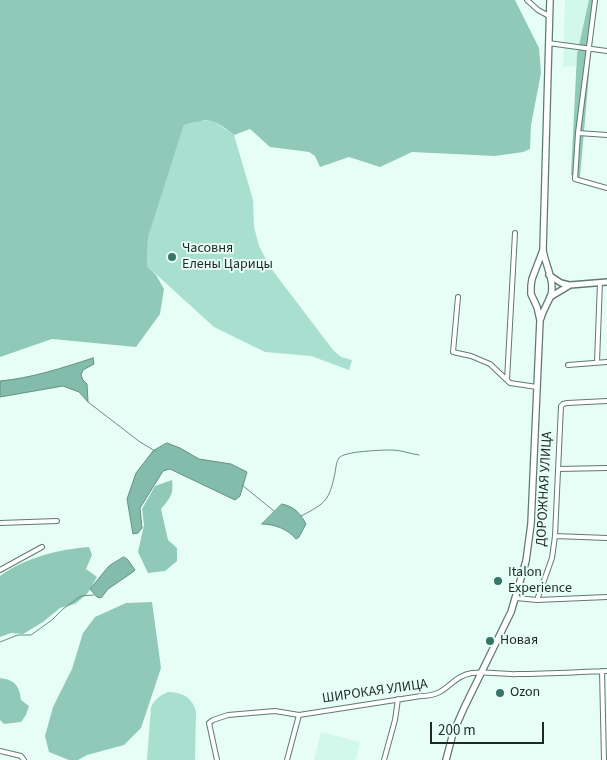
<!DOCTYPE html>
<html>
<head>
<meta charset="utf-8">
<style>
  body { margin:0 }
  #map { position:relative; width:607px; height:760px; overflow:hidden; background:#e7fef6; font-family:"Source Sans 3",sans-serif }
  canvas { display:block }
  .scale { position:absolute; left:430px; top:722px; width:114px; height:22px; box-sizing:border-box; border:2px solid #1e2926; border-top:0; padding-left:6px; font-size:15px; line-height:18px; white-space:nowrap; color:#1e2926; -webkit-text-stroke:4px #e7fef6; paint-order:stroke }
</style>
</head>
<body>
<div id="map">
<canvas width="607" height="760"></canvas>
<div class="scale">200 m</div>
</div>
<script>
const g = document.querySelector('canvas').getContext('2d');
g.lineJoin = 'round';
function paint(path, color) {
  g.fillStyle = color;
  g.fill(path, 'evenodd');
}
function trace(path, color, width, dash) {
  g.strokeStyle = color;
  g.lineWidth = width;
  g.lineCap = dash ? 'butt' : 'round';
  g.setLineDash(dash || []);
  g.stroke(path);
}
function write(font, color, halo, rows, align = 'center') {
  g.font = font + ' "Source Sans 3",sans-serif';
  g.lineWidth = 4;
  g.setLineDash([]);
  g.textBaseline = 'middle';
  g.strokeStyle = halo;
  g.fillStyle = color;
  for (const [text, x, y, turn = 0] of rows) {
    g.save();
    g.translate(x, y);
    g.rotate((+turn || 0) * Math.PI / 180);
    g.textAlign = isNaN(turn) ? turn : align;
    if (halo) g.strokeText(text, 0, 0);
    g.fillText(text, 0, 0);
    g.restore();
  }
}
const built = new Path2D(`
  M565,0H589L577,54L576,66L563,67Z
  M321,732L360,742L356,760H314Z`);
const green = new Path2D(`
  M199,121H214L234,135L253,200L254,227L259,246L270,267L333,350L341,357L352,360L349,370L311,356L265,352L214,327L147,266L148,238L184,125Z
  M168,692C183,692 193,698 196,712L195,760H147L151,707C155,699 160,695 168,692Z`);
const forest = new Path2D(`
  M0,0H515L539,48L541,73L531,125L530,149L523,152L495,156L412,152L380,167L349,157L320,167L315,156L309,152L270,147L250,129L234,135C212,118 211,118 184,125L148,238L147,266L156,275L164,289L160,314L136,347L52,339L0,357Z
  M589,0H598L592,40L580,177L571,175L577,54Z
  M172,480C174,494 170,498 161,509L168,540L177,548V561L165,571L148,573L138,552L144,525L142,509L155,486Z
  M89,547L92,555L86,569L97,577L87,594L75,604L60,608L43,622L23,634L11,633L0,637V576C24,558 60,549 89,547Z
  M152,602L161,668L141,728L124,745L87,755L78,760H69L49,752L45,736L53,707L72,669L83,633L95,617L126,603Z
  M0,678C15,680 19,685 21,700L29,706L26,715L21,722L4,724L0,720Z`);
const water = new Path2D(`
  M93,358L94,364L83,370L81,375L83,380L87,384L88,402L79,392L63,386L0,397V381C32,378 62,368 93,358Z
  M167,443L180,448L199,459L231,464L247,472L240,496L235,500L170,469L163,471L140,508L142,528L138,533L133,534L127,499L136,473L153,451Z
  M282,504C295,507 300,513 306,524L299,537L296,539C288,529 274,524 262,524Z
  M124,557L128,560L135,570L133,572L108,589L101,598L97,597L90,589L109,566Z`);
const stream = new Path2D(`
  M88,402L140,442L155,451
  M242,485L274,511
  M301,516C326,503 329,501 335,473C336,468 336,462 339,458C344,451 383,450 392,450C401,450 411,454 419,455
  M0,642L18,635H31L52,620L63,609L81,596L94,595`);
const minor = new Path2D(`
  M527,0L538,10L549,16
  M595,0L578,133L575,179L607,188
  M548,43L607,51
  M578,133L607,135
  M458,297L453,352L471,356L490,364L510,383L537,387
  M597,362L600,282
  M568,365L607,362
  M507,380L515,233
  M558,469L607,468
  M0,523L57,521
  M555,536L607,538
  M0,570L42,547
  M516,598L537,600L607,597
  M537,600L552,558L555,536L561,406L563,404L567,403L607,401
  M602,671L604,760
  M0,751L21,756L24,760
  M217,760L209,723L213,720L228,715L275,711L299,715L421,696C449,696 449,677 472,673C488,671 503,675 518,674C548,674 577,672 607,671
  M287,760L299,715
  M384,760L395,720L398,699`);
const tertiary = new Path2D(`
  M549,275L561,283L569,285
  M550,297L570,285L607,282`);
const secondary = new Path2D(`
  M541,318C543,310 548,303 551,295C555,281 545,264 543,250L550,0
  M446,760L453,733L464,708L511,612L526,561L531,524L540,320L537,307L531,294V286L532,279L543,250`);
const markers = [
  [172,257,5,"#367666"],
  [498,581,5,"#367666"],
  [490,641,5,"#367666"],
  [500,693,5,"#367666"]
];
const poiNames = [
  ["Часовня",182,249],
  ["Елены Царицы",182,265],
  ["Italon",508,573],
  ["Experience",508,589],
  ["Новая",500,641],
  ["Ozon",510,693]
];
const streetNames = [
  ["ДОРОЖНАЯ УЛИЦА",545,489,-87],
  ["ШИРОКАЯ УЛИЦА",375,692,-8]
];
paint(built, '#d2f8ec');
paint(green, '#a8dfce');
paint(forest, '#90c9b8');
paint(water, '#83bcab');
trace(water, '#659083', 1);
trace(stream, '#659083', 1);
trace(minor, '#607971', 6);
trace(tertiary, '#607971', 8);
trace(secondary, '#607971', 8);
trace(minor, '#fff', 4);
trace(tertiary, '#fff', 5);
trace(secondary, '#fff', 5.5);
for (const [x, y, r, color] of markers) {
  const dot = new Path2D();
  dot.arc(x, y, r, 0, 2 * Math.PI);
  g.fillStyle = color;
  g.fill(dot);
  trace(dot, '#e7fef6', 2);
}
write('14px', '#1e2926', '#e7fef6', poiNames, 'left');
write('14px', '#1e2926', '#e7fef6', streetNames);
</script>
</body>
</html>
